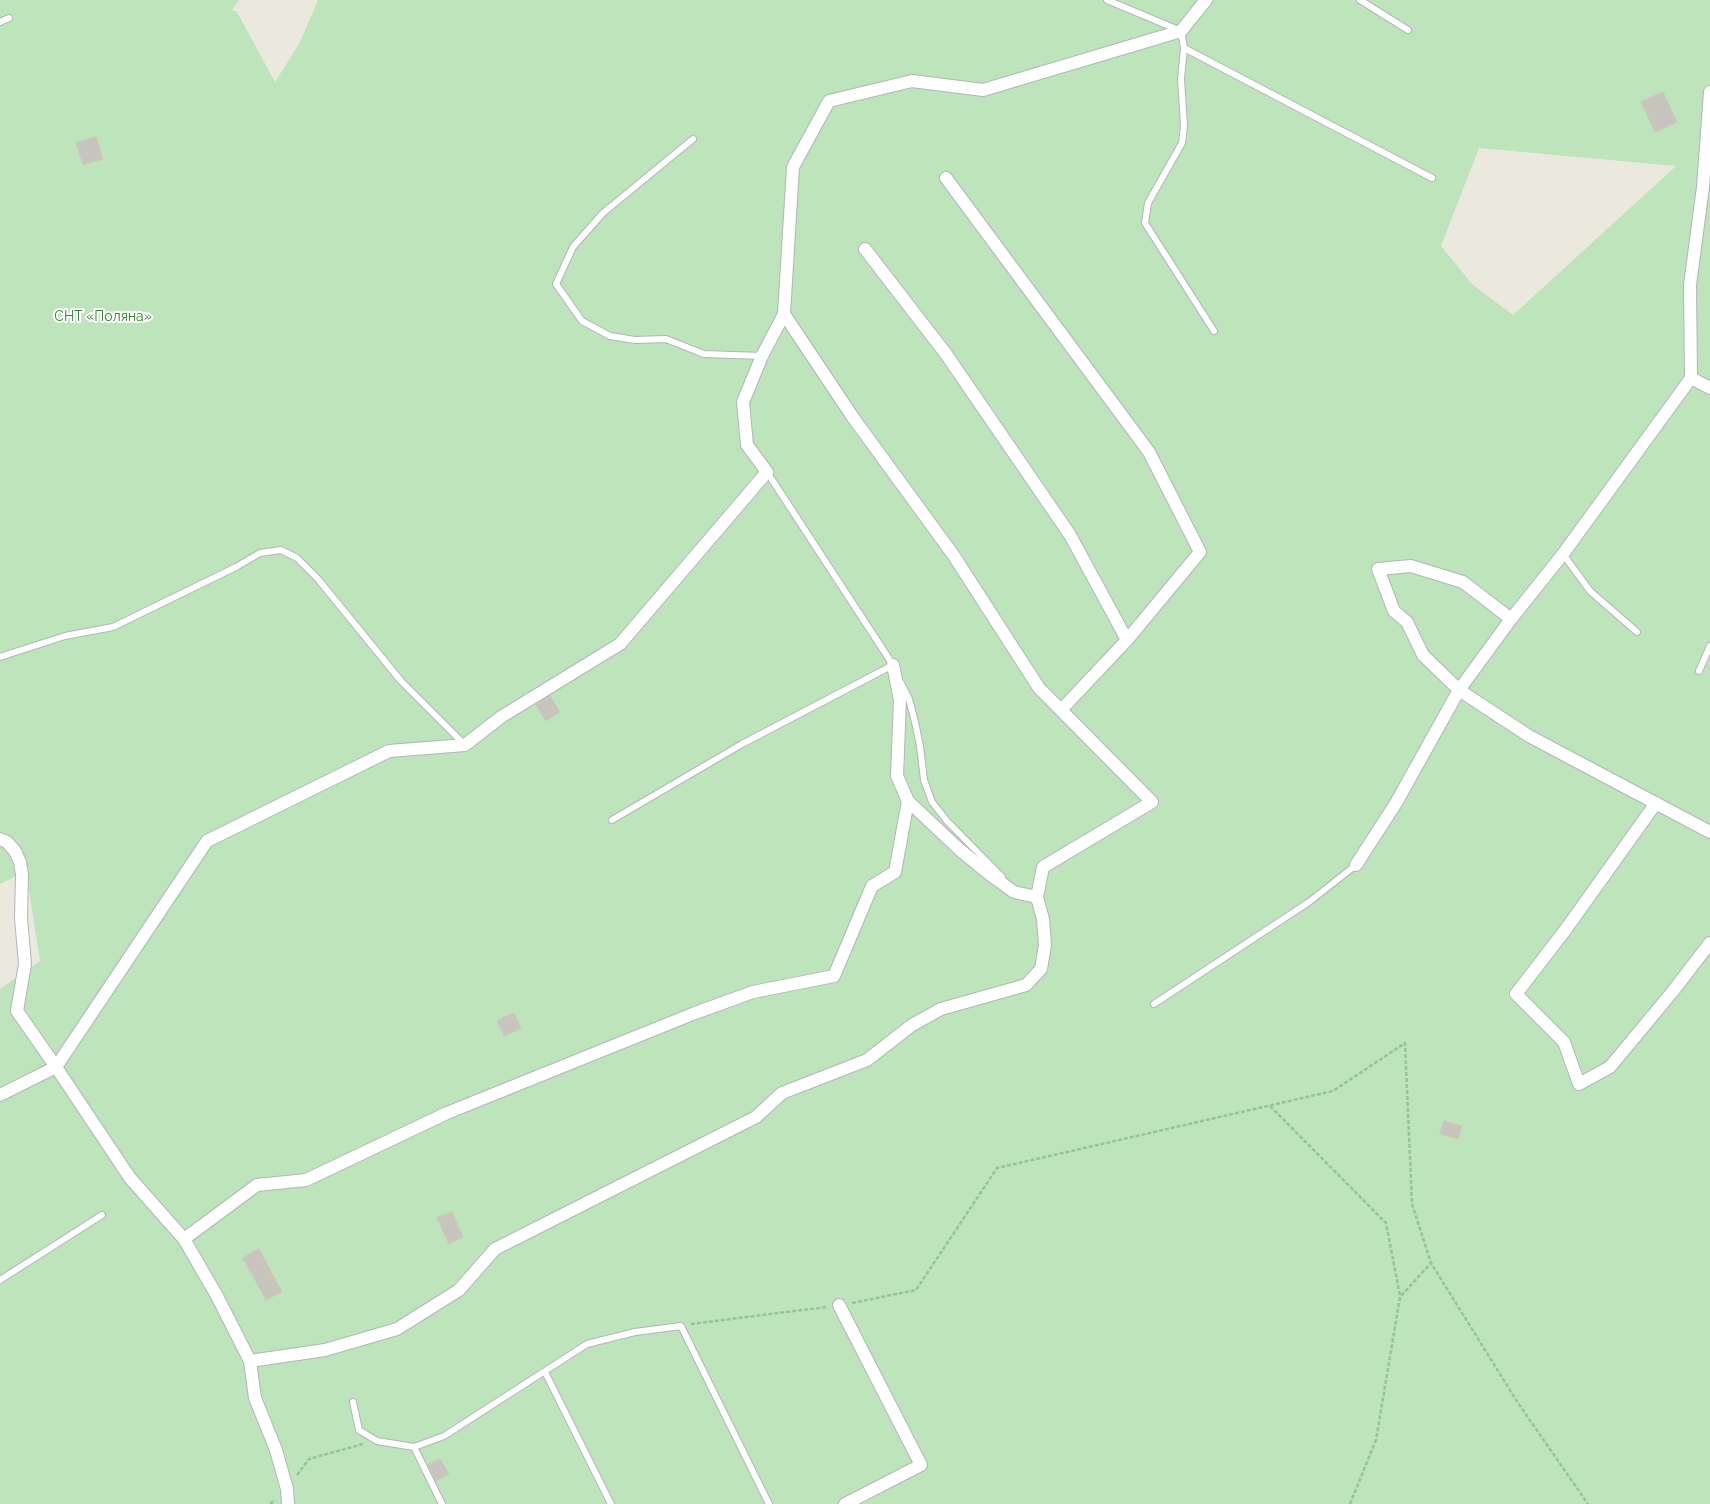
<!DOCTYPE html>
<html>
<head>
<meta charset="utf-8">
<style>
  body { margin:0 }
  canvas { display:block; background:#ebe8de }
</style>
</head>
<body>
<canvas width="1710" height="1504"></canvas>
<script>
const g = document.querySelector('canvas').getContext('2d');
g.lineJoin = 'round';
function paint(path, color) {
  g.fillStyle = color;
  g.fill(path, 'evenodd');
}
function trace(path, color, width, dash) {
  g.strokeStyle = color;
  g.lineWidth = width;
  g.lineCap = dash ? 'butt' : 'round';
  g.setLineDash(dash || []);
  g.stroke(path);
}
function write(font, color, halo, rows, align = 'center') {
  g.font = font + ' Raleway,sans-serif';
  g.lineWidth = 4;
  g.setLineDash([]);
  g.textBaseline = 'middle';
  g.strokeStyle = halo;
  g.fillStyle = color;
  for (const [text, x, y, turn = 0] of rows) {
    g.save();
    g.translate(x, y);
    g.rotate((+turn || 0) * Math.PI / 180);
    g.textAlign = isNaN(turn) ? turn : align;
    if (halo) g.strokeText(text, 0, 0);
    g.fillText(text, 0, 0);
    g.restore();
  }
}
const green = new Path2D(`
  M0,0H239L232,10L237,12L275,82L299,44L318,0H1710V1504H0V989L40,961L26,871L0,884ZM1479,148L1676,166L1513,315L1473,285L1441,246Z`);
const building = new Path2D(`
  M1663,92L1677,122L1655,132L1641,102Z
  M96,137L103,159L83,165L76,143Z
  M550,696L560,712L546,721L536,705Z
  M514,1013L521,1028L504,1036L497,1021Z
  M1444,1121L1462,1126L1458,1139L1440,1134Z
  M452,1212L463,1237L449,1244L437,1218Z
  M259,1249L282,1292L266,1300L243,1258Z
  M440,1459L449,1474L436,1481L428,1465Z`);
const path = new Path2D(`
  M1270,1106L1386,1223L1400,1296
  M852,1303L916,1290L997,1168L1333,1091L1405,1043L1412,1204L1431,1263L1518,1403L1588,1504
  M691,1324L827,1307
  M297,1475L309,1459L363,1444
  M270,1504L275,1500
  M1350,1504L1376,1440L1400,1297L1431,1263`);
const lane = new Path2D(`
  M1107,0L1181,31L1184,48L1432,178
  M1360,0L1408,30
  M0,22L9,18
  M1184,48L1181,79L1184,126L1182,143L1148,203L1145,223L1214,331
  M693,139L603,213L573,247L556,284L582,321L610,336L635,340L666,339L704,354L762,356
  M1563,554L1590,591L1637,632
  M0,657L65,636L113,627L236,567L260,553L281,550L297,558L318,579L401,681L465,745
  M1699,671L1710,646
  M901,683L909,699L915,722L920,746L924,780L932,802L947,821L1002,877
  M612,820L742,744L893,665L767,472
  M1154,1004L1309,902L1356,865
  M0,1280L102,1215
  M545,1372L611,1504
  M353,1402L359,1430L377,1441L414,1447L444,1436L587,1344L635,1332L681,1326L769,1504
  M414,1447L442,1504`);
const street = new Path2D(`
  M1710,92L1703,187L1690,285L1691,378L1710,388
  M946,178L1149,452L1200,552L1127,640L1061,710
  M865,249L946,354L1070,535L1127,640
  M1511,619L1463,582L1411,566L1378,569L1394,611L1407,622L1423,655L1459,690L1529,736L1710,832
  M893,665L900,700L897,776L908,801L960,850L992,876L1014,892L1037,897
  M1656,803L1566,929L1516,994L1564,1042L1579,1084L1610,1067L1673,991L1710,943
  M0,839L7,842L15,851L20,862L22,874L21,918L25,964L17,1011L56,1067L207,841L389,751L465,745L501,717L620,644L767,472L747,445L743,402L762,356L784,314L793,167L829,101L912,81L983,90L1181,31L1206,0
  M1356,865L1396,803L1459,690L1511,619L1563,554L1691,378
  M0,1095L56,1067L130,1178L184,1239L217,1296L250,1361L255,1398L276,1450L287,1489L288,1504
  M184,1239L257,1185L306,1180L447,1113L695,1013L753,992L834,976L872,886L895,872L908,801
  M839,1305L921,1465L845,1504
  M250,1361L325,1350L397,1329L459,1290L495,1249L756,1117L782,1093L867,1060L912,1025L941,1009L1026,985L1041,969L1045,945L1043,919L1037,897L1043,867L1152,802L1039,688L954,556L852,416L784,314`);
const parkNames = [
  ["СНТ «Поляна»",103,317]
];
paint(green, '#bde4ba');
paint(building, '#c8c4be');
trace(building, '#d0c8bd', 1);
trace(lane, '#b2b6ba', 8);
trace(street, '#b2b6ba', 14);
trace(path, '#93c59d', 2.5, [4, 2]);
trace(lane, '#fff', 6);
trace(street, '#fff', 12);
write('14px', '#358433', '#fff', parkNames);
</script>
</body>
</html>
